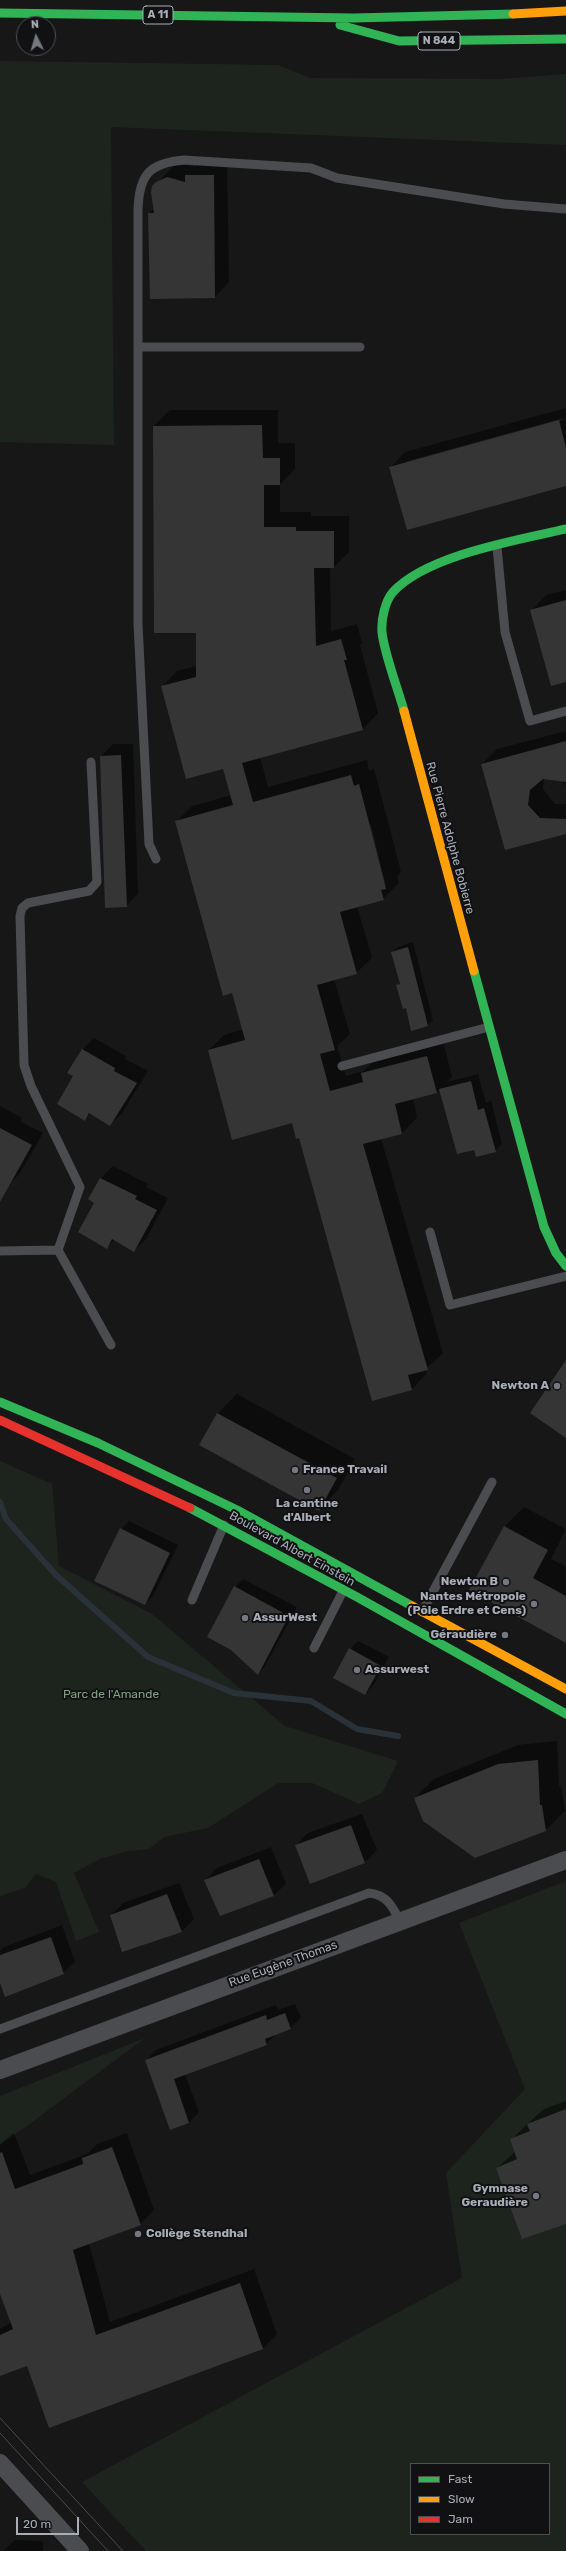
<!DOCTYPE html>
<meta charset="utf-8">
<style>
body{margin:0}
#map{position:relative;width:566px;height:2551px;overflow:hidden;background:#171717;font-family:Rubik,sans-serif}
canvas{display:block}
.legend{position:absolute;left:410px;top:2463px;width:140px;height:72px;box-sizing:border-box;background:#111113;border:1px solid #4d4f55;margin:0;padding:5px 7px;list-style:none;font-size:12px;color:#a8adb8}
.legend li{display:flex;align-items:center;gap:8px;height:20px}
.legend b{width:20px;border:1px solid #4d4f55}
.north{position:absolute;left:16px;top:16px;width:40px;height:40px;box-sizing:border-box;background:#111113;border:1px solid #4d4f55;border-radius:50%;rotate:355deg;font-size:11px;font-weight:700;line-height:16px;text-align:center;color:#a8adb8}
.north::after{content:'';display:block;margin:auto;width:14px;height:18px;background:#757880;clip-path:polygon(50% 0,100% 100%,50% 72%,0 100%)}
.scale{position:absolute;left:16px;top:2517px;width:63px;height:18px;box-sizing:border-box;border:2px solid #a8adb8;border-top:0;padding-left:5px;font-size:12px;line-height:14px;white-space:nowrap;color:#a8adb8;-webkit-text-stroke:3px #111113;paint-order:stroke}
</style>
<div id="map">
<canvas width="566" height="2551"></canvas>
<ul class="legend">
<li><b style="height:5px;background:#30b455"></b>Fast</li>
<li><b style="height:5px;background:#ff9f0a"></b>Slow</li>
<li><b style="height:5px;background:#e5322d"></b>Jam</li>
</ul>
<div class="north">N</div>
<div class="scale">20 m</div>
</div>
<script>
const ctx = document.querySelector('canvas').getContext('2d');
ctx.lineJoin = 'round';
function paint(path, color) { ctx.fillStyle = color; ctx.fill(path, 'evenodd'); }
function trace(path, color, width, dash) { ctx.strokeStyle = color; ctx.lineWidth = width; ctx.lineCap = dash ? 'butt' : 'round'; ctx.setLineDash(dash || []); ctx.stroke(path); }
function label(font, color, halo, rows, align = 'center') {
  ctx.font = font + ' Rubik,sans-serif'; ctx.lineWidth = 4; ctx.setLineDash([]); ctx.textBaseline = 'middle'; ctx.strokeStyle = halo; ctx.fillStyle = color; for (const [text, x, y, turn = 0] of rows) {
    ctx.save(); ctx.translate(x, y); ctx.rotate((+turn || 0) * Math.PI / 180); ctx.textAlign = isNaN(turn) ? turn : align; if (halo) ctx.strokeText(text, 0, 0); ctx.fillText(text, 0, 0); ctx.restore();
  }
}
paint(new Path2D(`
 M 0,61 L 278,65 L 310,78 L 502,79 L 566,74 L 566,145 L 111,127 L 114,445 L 0,442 Z
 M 0,1461 L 52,1484 L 59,1566 L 152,1614 L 285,1726 L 398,1761 L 382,1793 L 359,1804 L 312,1783 L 278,1783 L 208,1828 L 164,1837 L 149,1849 L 128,1851 L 100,1859 L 74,1873 L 99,1932 L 76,1941 L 56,1882 L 36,1874 L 25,1888 L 0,1896 Z
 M 566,1881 L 566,2551 L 146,2551 L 82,2482 L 462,2278 L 446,2173 L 525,2089 L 459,1923 ZM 411,2464 L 549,2464 L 549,2534 L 411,2534 Z
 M 145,2038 L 0,2146 L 0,2096 Z`), '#1d241e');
paint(new Path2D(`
 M 201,161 L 227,161 L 229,282 L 215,297 L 149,213 L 154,208 L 153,187 L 176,164 L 182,163 L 195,167 Z
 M 566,408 L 566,485 L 391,467 L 405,452 ZM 563,418 L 564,420 L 407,463 L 407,461 Z
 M 170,410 L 278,410 L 278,443 L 295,443 L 295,469 L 280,484 L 280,512 L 311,512 L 311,516 L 349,516 L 349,552 L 334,567 L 330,567 L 331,631 L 357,624 L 362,643 L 360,645 L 378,713 L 363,729 L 260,757 L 268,787 L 367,760 L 369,771 L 374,769 L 386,814 L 401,872 L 397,876 L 399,883 L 383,899 L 357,906 L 372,958 L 356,973 L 334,979 L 350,1034 L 337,1046 L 346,1076 L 364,1071 L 377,1058 L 443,1041 L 452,1077 L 447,1082 L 478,1074 L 486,1103 L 491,1101 L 502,1144 L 495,1151 L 475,1148 L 457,1153 L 440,1089 L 437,1092 L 413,1099 L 417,1118 L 402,1133 L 381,1138 L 443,1353 L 426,1369 L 427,1373 L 412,1389 L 373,1400 L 300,1137 L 293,1122 L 209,1050 L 224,1035 L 244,1029 L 176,822 L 192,806 L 232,795 L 224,768 L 162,687 L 177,671 L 197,666 L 197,632 L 155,632 L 154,426 ZM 371,825 L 386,886 L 385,888 L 369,826 Z
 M 566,590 L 566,681 L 532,610 L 546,595 Z
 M 566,731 L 566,786 L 561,780 L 544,778 L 543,789 L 555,804 L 566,804 L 566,833 L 506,849 L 482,764 L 497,749 Z
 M 113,744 L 133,744 L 138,894 L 126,906 L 101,756 Z
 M 413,942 L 433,1020 L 428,1025 L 407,1007 L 398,985 L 401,982 L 392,952 L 398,947 Z
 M 94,1038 L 126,1056 L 125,1059 L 148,1071 L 122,1113 L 110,1125 L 91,1113 L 85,1120 L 74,1076 L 69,1073 L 83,1049 Z
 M 0,1106 L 22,1118 L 20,1121 L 43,1133 L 20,1173 L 9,1185 L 0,1180 Z
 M 113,1166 L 148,1184 L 146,1187 L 168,1198 L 146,1239 L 134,1251 L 115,1240 L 107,1247 L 96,1203 L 90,1199 L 101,1178 Z
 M 237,1394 L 355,1459 L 338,1490 L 319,1509 L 218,1413 Z
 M 524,1507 L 566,1529 L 551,1559 L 566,1567 L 566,1641 L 470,1590 L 505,1526 Z
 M 129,1521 L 178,1545 L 153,1596 L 145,1604 L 121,1529 Z
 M 243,1579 L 297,1607 L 265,1666 L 258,1674 L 235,1587 Z
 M 358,1641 L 389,1657 L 373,1686 L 365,1694 L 350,1649 Z
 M 557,1741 L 559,1786 L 561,1786 L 565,1811 L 546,1830 L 415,1798 L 434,1779 L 518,1745 Z
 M 362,1814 L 377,1850 L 365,1862 L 311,1882 L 296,1845 L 308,1833 Z
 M 271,1847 L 286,1884 L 274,1895 L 205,1880 L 217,1868 Z
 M 179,1883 L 194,1919 L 182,1931 L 123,1951 L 111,1915 L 123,1903 Z
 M 62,1925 L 75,1962 L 63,1973 L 0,1980 L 0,1951 L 4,1947 Z
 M 295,2004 L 301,2018 L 290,2028 L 276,2034 L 266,2044 L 185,2074 L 199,2112 L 189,2123 L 171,2129 L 146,2060 L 156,2050 L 276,2005 L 278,2010 Z
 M 566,2101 L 566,2223 L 497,2168 L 515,2152 L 511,2140 L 526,2125 L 544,2109 Z
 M 14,2133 L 30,2175 L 87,2154 L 97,2144 L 127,2133 L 154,2210 L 140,2224 L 89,2243 L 110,2322 L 254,2269 L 277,2334 L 263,2348 L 50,2427 L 27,2365 L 0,2368 L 0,2329 L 12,2322 L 0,2290 L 0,2144 Z
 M 15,2540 L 43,2541 L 43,2551 L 3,2551 Z`), '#0007');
trace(new Path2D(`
 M 0,1502 L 6,1519 L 56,1575 L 148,1657 L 234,1693 L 311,1701 L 357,1729 L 398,1736`), '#2a3239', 6);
paint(new Path2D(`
 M 185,175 L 214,175 L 215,298 L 150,299 L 148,213 L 154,213 L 151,192 L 152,186 L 156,182 L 167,177 L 185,182 Z
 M 559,420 L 566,448 L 566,486 L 407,530 L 389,467 Z
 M 262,425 L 263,458 L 280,458 L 280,485 L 264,485 L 264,527 L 296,527 L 296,531 L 334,531 L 334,568 L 314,568 L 316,646 L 341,639 L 347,660 L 344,660 L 363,730 L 242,763 L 253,802 L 351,775 L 354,786 L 359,784 L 371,830 L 386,889 L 381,890 L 384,900 L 340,912 L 357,974 L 317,985 L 335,1050 L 320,1054 L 330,1091 L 363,1082 L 361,1073 L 427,1056 L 437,1093 L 395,1104 L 402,1134 L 363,1144 L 428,1370 L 408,1375 L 412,1390 L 372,1401 L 299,1138 L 296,1139 L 292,1123 L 232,1140 L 208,1050 L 245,1040 L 232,993 L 223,996 L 175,821 L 233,805 L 223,769 L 186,779 L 161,686 L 196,677 L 196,633 L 154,633 L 153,426 Z
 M 566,600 L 566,682 L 551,686 L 530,610 Z
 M 566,741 L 566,782 L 543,779 L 530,790 L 528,805 L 540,818 L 566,819 L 566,834 L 505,850 L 481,764 Z
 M 121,755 L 127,907 L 105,908 L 100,756 Z
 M 408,947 L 428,1026 L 411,1031 L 406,1008 L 403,1009 L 396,985 L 400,984 L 391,952 Z
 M 82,1049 L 115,1068 L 114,1071 L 137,1083 L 110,1126 L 89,1113 L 85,1121 L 57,1104 L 73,1076 L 67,1073 Z
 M 471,1081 L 478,1110 L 484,1108 L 496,1152 L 476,1157 L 474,1150 L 457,1154 L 439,1089 Z
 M 0,1128 L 32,1145 L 0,1202 Z
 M 100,1178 L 137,1196 L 135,1199 L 157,1210 L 134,1252 L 112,1239 L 107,1249 L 78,1232 L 94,1203 L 88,1199 Z
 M 566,1360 L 566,1438 L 530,1413 Z
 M 217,1413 L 337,1478 L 319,1511 L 199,1445 Z
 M 504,1526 L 548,1550 L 533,1578 L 566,1596 L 566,1643 L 469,1590 Z
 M 120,1528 L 170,1553 L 145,1605 L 94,1581 Z
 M 234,1586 L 289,1616 L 258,1675 L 231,1650 L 207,1637 Z
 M 349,1648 L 381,1666 L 365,1695 L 333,1678 Z
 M 538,1760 L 540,1805 L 542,1805 L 546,1831 L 475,1858 L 423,1821 L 414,1798 L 498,1764 Z
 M 351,1825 L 365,1863 L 310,1884 L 295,1845 Z
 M 259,1859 L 274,1896 L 220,1916 L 204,1880 Z
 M 167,1894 L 182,1932 L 122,1952 L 110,1915 Z
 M 51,1937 L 64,1974 L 5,1997 L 0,1983 L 0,1955 Z
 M 285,2013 L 291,2029 L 265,2039 L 267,2045 L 174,2079 L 189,2123 L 170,2130 L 145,2060 L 266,2015 L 267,2020 Z
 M 566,2109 L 566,2224 L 522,2239 L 496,2168 L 517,2159 L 510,2139 L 530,2131 L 527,2124 Z
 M 112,2147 L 141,2225 L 73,2250 L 96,2335 L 240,2283 L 263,2349 L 49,2428 L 27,2366 L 0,2376 L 0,2335 L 13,2329 L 0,2294 L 0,2153 L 2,2152 L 15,2189 L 83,2164 L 82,2158 Z`), '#353536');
trace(new Path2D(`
 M 138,347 L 360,347
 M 497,547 L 505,632 L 530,721 L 566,711
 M 156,859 L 149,844 L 138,624 L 138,210 C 139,175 149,163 184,160 L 311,168 L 337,178 L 504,204 L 566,209
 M 342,1066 L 489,1027
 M 430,1232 L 450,1305 L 566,1276
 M 58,1250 L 80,1187 L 31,1086 L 24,1065 L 20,916 L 22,908 L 28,903 L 89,891 L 97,882 L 91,762
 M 0,1251 L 58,1250 L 111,1345
 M 192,1600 L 224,1525
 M 422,1612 L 492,1482
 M 314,1648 L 343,1591
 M 0,2029 L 369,1893 C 387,1895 392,1906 400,1921`), '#4b4c50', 9);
trace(new Path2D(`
 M 0,2070 L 566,1860
 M 0,2463 L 80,2551`), '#4b4c50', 18);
trace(new Path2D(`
 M 0,13 L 354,18 L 513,14
 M 340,25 L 399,41 L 566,39
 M 404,711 C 398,689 384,653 382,632 C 381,620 385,601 393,592 C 427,555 518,540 566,529
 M 474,971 L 544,1227 L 556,1253 L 566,1266
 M 0,1402 L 98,1443 L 237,1510 L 412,1606
 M 190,1508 L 357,1597 L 566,1714`), '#30b455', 9);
trace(new Path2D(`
 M 513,14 L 566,11
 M 404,711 L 474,971
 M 412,1606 L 566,1689`), '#ff9f0a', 9);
trace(new Path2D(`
 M 0,1420 L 190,1508`), '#e5322d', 9);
trace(new Path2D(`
 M 0,2418 L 123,2551
 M 0,2433 L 108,2551`), '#4b4c4f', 1);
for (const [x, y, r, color] of [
 [557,1386,4,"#757880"],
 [295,1470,4,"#757880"],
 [307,1490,4,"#757880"],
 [506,1582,4,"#757880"],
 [534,1604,4,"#757880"],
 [245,1618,4,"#757880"],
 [505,1635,4,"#757880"],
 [357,1670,4,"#757880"],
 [536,2196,4,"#757880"],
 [138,2234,4,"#757880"]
]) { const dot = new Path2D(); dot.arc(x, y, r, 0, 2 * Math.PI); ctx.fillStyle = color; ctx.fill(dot); trace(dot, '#111113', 1.5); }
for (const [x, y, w] of [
 [158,15,30],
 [439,41,42]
]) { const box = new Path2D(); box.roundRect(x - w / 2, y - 9, w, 18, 3); ctx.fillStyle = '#111113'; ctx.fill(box); trace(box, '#a8adb8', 1); }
label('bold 11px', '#a8adb8', null, [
 ["A 11",158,15],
 ["N 844",439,41]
]);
label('12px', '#a8adb8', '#111113', [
 ["Rue Pierre Adolphe Bobierre",450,838,75],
 ["Boulevard Albert Einstein",292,1549,29],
 ["Rue Eugène Thomas",283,1964,-20]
]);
label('bold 12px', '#a8adb8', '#111113', [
 ["Newton A",549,1386],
 ["France Travail",303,1470,"left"],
 ["La cantine",307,1504,"center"],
 ["d'Albert",307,1518,"center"],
 ["Newton B",498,1582],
 ["Nantes Métropole",526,1597],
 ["(Pôle Erdre et Cens)",526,1611],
 ["AssurWest",253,1618,"left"],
 ["Géraudière",497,1635],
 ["Assurwest",365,1670,"left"],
 ["Gymnase",528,2189],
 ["Geraudière",528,2203],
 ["Collège Stendhal",146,2234,"left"]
], 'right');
label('12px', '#7fa381', '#111113', [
 ["Parc de l'Amande",111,1695]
]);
</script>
